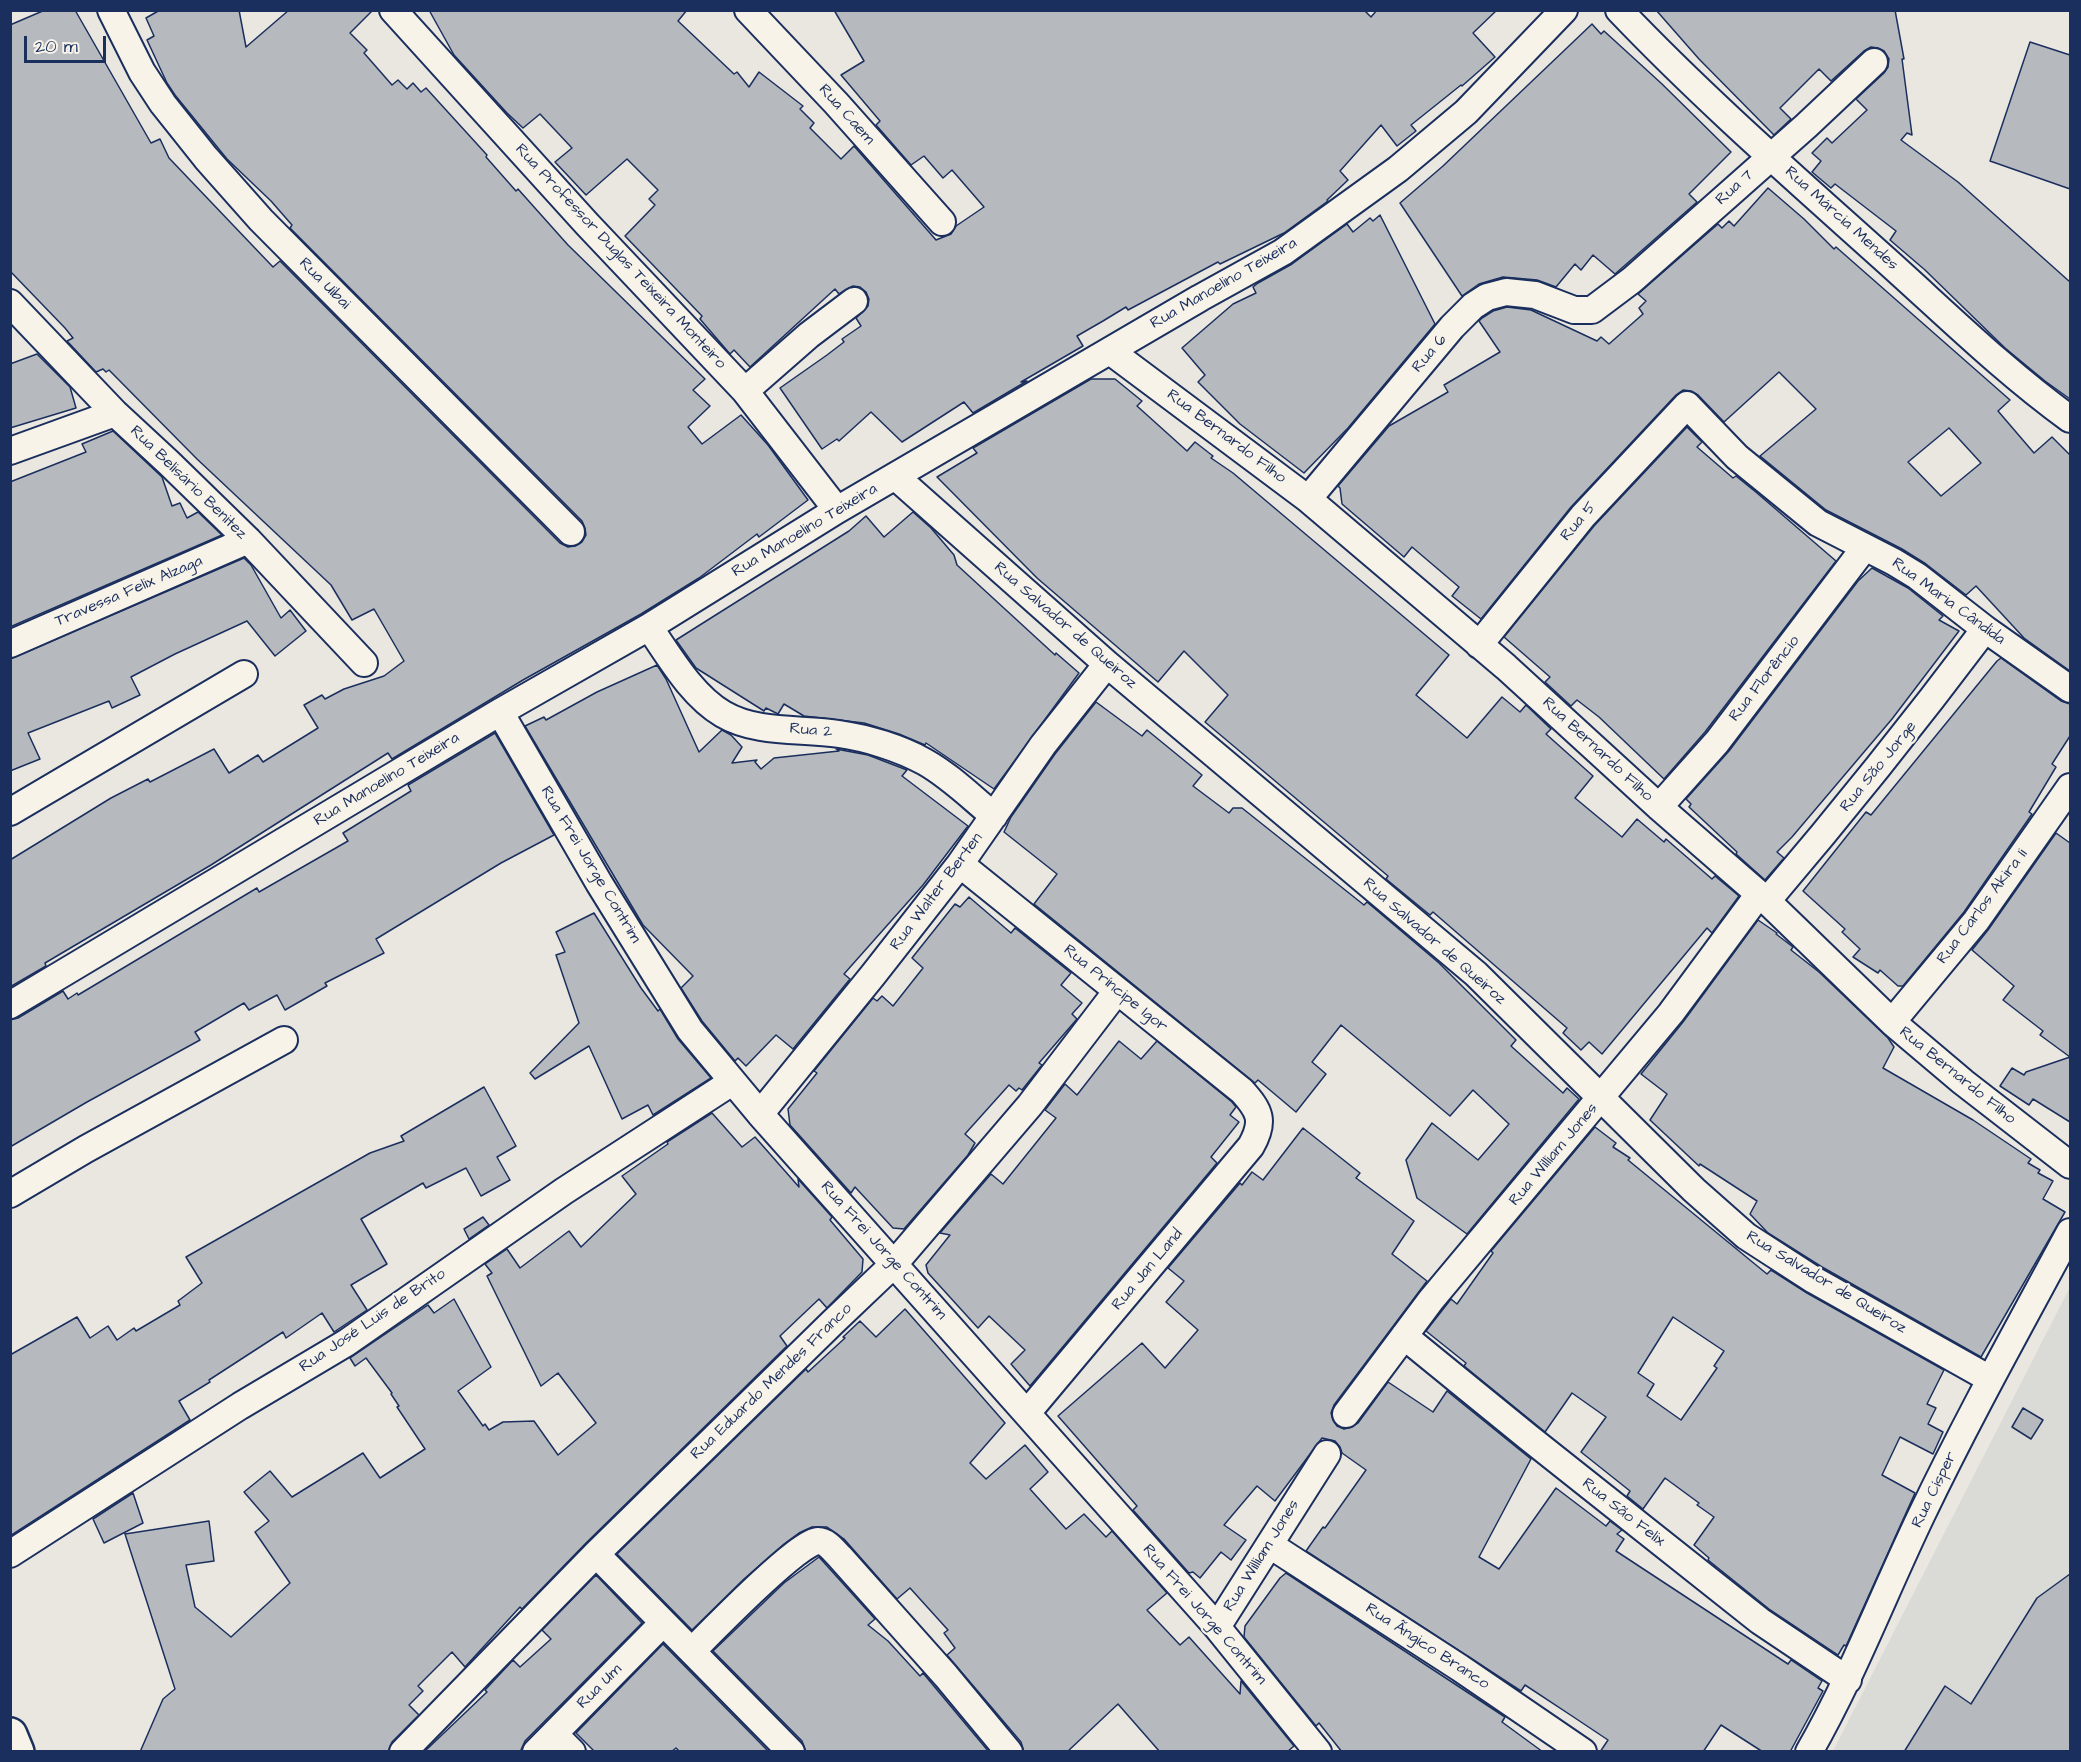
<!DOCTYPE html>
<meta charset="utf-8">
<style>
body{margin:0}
#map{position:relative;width:2081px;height:1762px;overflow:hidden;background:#eae7e0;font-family:"Architects Daughter",sans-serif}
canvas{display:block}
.frame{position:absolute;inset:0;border:12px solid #1b2f5e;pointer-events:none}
.scale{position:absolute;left:24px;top:36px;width:82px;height:27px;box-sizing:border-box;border:3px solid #1b2f5e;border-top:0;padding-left:8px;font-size:18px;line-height:21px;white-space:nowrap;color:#1b2f5e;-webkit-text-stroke:4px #f7f3e8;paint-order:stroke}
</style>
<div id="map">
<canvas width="2081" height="1762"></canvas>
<div class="frame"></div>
<div class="scale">20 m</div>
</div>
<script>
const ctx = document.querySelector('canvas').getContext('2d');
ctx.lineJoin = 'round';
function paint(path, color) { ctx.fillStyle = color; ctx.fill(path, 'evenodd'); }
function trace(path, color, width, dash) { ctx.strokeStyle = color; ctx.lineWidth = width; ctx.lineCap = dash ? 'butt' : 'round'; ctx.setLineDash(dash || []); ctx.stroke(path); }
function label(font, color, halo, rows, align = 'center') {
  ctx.font = font + ' "Architects Daughter",sans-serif'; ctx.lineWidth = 4.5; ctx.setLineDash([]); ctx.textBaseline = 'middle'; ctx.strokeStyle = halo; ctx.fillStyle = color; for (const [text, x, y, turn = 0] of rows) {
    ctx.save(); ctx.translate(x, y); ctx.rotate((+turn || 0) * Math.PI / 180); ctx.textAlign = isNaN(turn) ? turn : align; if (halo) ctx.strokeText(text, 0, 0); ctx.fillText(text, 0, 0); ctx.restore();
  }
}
paint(new Path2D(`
 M 2070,1287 L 2070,1751 L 1833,1751 Z`), '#dadad6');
const building = new Path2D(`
 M 45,10 L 75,10 L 151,143 L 160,139 L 169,158 L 273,267 L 280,261 L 560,543 L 568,547 L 575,546 L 582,542 L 586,535 L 585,528 L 582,521 L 290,228 L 292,225 L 271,201 L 227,159 L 175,95 L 167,83 L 147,40 L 154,36 L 146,18 L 160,10 L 239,10 L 246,47 L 289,10 L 373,10 L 350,33 L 367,50 L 364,53 L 392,85 L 398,80 L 407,89 L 413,83 L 421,92 L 426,88 L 487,155 L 486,157 L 516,191 L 518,189 L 568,245 L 705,379 L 693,390 L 710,406 L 688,427 L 702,444 L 741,415 L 768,445 L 808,500 L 759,537 L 757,534 L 699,578 L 641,614 L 523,680 L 392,759 L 388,753 L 211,865 L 45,963 L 46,966 L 10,987 L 10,860 L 111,798 L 148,779 L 150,782 L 214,749 L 229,773 L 258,755 L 263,762 L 318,728 L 304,705 L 322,695 L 325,699 L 344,689 L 384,676 L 404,661 L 374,609 L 352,620 L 331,585 L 197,459 L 109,370 L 106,372 L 103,369 L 96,372 L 67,341 L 73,338 L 65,328 L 10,271 L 10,25 Z
 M 429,10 L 687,10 L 678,21 L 734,74 L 737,72 L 749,87 L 759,72 L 803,106 L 800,109 L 814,123 L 810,128 L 841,159 L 854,146 L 936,240 L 951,234 L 956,226 L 984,207 L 952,170 L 943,178 L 924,156 L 911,165 L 876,125 L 880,121 L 841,75 L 864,61 L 834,10 L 1364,10 L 1371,17 L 1377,10 L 1497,10 L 1473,33 L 1495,57 L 1462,86 L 1461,85 L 1411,125 L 1416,131 L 1397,146 L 1381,125 L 1340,171 L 1348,180 L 1327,200 L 1328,201 L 1284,233 L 1220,264 L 1218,262 L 1128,310 L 1126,307 L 1103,321 L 1077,336 L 1083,346 L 1021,382 L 1027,381 L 973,413 L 964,402 L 902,442 L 871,412 L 839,441 L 837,439 L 822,449 L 780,388 L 827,355 L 844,342 L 842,339 L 861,326 L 856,318 L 868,306 L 869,299 L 866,292 L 860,287 L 853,286 L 839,294 L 835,289 L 750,367 L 734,350 L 730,354 L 700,319 L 702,316 L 625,236 L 655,205 L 649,199 L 658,190 L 627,159 L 586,195 L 555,162 L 572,148 L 540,114 L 523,128 L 507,113 L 454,55 Z
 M 1656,10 L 1895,10 L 1904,59 L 1902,59 L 1912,135 L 1907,133 L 1901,140 L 1958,182 L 2070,282 L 2070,399 L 2045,381 L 2005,348 L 1925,270 L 1890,240 L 1896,231 L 1835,184 L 1831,188 L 1812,172 L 1821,161 L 1812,153 L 1827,138 L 1832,143 L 1867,110 L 1856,99 L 1884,73 L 1888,67 L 1889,59 L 1884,51 L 1878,48 L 1871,47 L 1864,51 L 1831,81 L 1819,69 L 1780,108 L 1791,119 L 1774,135 L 1699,59 Z
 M 1592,24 L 1601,34 L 1604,31 L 1662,84 L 1731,152 L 1689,194 L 1697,202 L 1615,274 L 1593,255 L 1581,270 L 1575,264 L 1556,287 L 1537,280 L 1503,277 L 1479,284 L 1462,296 L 1400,203 L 1443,166 Z
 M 2030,42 L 2070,55 L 2070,189 L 1990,161 Z
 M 1768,188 L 1804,219 L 1834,249 L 1836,247 L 2010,400 L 1998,411 L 2034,453 L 2052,437 L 2070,455 L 2070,671 L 2024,638 L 1976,586 L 1966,595 L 1926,564 L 1902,549 L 1826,510 L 1760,456 L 1816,409 L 1779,372 L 1724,422 L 1698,395 L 1691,391 L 1683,390 L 1676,395 L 1571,507 L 1481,619 L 1452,596 L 1459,587 L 1412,547 L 1404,557 L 1342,504 L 1340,488 L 1338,486 L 1389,426 L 1448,392 L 1444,385 L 1500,352 L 1479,321 L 1482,318 L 1493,311 L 1507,307 L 1531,310 L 1597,341 L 1601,337 L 1609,344 L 1643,314 L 1639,308 L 1646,301 L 1638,294 L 1718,224 L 1722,228 L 1729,221 L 1734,226 ZM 1949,428 L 1981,463 L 1941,496 L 1908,462 Z
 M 1380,215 L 1435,324 L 1348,428 L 1304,473 L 1240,424 L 1198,382 L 1205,375 L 1182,348 L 1233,304 L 1256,293 L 1253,287 L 1258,283 L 1292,264 L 1347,224 L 1353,232 L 1370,218 L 1373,221 Z
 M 37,354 L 70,387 L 76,408 L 10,428 L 10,364 Z
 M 1091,379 L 1115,379 L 1142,401 L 1137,406 L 1187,451 L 1195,442 L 1213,456 L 1211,458 L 1233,473 L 1449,655 L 1416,695 L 1467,738 L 1502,697 L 1520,712 L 1526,705 L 1551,729 L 1546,734 L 1593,776 L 1575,798 L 1622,837 L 1637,819 L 1664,842 L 1666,839 L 1712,879 L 1715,876 L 1739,896 L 1712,933 L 1707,928 L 1602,1054 L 1589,1042 L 1581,1050 L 1563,1033 L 1567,1028 L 1433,912 L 1430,915 L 1386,879 L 1388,876 L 1205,722 L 1228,695 L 1184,651 L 1158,682 L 1037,578 L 937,477 L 977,453 L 973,448 Z
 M 1687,427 L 1702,442 L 1697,447 L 1733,478 L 1736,476 L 1757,493 L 1836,561 L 1705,732 L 1664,779 L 1599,717 L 1577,700 L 1571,706 L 1545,682 L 1550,677 L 1504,637 L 1594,526 Z
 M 113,431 L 162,477 L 172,506 L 180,503 L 187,518 L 198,512 L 222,535 L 10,627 L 10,482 L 86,452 L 82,444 Z
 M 913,512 L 931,528 L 954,555 L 957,565 L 1055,655 L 1056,653 L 1079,673 L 994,789 L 926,743 L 925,745 L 899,734 L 864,723 L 804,716 L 784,704 L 778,714 L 766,708 L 764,711 L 696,668 L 676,640 L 849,531 L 866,516 L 884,537 Z
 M 244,558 L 251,565 L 281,618 L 290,610 L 306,631 L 275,656 L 247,621 L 175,654 L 131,677 L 140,695 L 112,708 L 109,701 L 28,733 L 40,759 L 10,771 L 10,659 Z
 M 1872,568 L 1908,588 L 1943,616 L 1939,620 L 1959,631 L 1892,719 L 1792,837 L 1777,852 L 1784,858 L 1765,880 L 1736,854 L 1737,852 L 1689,807 L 1691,804 L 1686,799 L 1729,751 L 1858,581 Z
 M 2001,658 L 2061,701 L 2070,704 L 2070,736 L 2052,764 L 2056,767 L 2029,812 L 2032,814 L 1964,912 L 1903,986 L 1898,986 L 1880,970 L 1878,973 L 1853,957 L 1860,949 L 1842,932 L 1845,929 L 1803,891 L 1866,812 L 1871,815 L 1997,661 Z
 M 657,665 L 666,679 L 699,752 L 722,730 L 731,735 L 742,747 L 732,763 L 757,760 L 755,762 L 761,769 L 774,758 L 839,751 L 836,749 L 868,755 L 907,770 L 902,776 L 968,826 L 923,885 L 844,974 L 850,979 L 793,1049 L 776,1035 L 746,1066 L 738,1058 L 735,1061 L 702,1021 L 681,988 L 693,976 L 643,925 L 525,726 L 544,717 L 546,720 L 597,692 Z
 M 1096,702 L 1142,736 L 1147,730 L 1202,775 L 1193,786 L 1229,813 L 1233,808 L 1242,808 L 1364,905 L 1367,902 L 1439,963 L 1516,1040 L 1511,1046 L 1563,1093 L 1567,1088 L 1579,1099 L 1467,1234 L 1417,1198 L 1406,1160 L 1432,1123 L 1478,1160 L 1509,1124 L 1473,1090 L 1450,1116 L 1341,1025 L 1312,1062 L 1326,1074 L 1296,1112 L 1258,1080 L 1255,1083 L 1034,904 L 1057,874 L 1004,832 L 1011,817 L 1055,754 Z
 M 495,733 L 554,835 L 501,863 L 376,939 L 384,953 L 325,983 L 327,986 L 285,1010 L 277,995 L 249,1010 L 244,1003 L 195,1032 L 200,1040 L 87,1102 L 10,1147 L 10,1020 L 18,1018 L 63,991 L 68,999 L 77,993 L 78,995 L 257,888 L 259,892 L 348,841 L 343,833 L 411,791 L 408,785 Z
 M 2056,833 L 2070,843 L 2070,1122 L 2033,1099 L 2029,1105 L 2000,1086 L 2012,1068 L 2024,1075 L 2026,1072 L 2070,1057 L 2040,1035 L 2043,1031 L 2003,1000 L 2014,986 L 1972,950 L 1988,930 Z
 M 969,897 L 1011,933 L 1015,928 L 1071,973 L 1061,985 L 1082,1003 L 1072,1014 L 1077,1019 L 1039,1063 L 1042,1065 L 1022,1090 L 1019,1088 L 1016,1091 L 1009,1085 L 965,1134 L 975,1143 L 968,1155 L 904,1229 L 893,1228 L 855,1187 L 851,1193 L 790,1125 L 788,1109 L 817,1073 L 814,1071 L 873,998 L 877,1001 L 882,996 L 893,1006 L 923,968 L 912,958 L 955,904 L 960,907 Z
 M 594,913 L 641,988 L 658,1011 L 660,1009 L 678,1039 L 711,1078 L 653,1115 L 648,1105 L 622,1119 L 589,1046 L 535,1079 L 530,1073 L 579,1023 L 556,955 L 565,952 L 556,932 Z
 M 1758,920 L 1777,933 L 1776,934 L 1793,947 L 1791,950 L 1819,972 L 1888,1038 L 1894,1047 L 1883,1068 L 1973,1120 L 2031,1159 L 2028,1163 L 2040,1170 L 2038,1173 L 2053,1181 L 2043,1199 L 2065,1212 L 1981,1357 L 1822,1267 L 1768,1233 L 1750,1214 L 1757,1201 L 1700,1164 L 1699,1166 L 1650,1120 L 1667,1094 L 1641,1074 L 1683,1022 Z
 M 1119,1041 L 1141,1059 L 1157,1041 L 1232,1102 L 1236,1107 L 1230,1115 L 1239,1122 L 1211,1157 L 1217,1163 L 1030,1386 L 1011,1364 L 1025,1350 L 989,1316 L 978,1328 L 928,1273 L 926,1265 L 950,1235 L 940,1233 L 991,1174 L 1003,1184 L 1056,1118 L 1045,1110 L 1065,1084 L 1077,1095 Z
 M 484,1087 L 516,1146 L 497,1157 L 510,1180 L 481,1196 L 466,1168 L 426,1188 L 423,1183 L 361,1219 L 387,1264 L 351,1285 L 367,1310 L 334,1332 L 322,1313 L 286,1338 L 283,1332 L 209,1380 L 210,1382 L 179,1401 L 190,1420 L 10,1536 L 10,1355 L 77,1317 L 90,1338 L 108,1326 L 117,1340 L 134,1328 L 136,1331 L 180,1305 L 178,1301 L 202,1283 L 186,1257 L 370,1153 L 404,1141 L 401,1136 Z
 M 712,1113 L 742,1147 L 755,1137 L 799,1187 L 798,1179 L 832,1217 L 830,1220 L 863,1259 L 862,1272 L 827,1308 L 819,1299 L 780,1336 L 787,1346 L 586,1543 L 522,1609 L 520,1607 L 465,1667 L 452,1652 L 418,1686 L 423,1691 L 409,1705 L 419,1715 L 392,1742 L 388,1752 L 140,1752 L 163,1699 L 175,1689 L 125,1534 L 209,1521 L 214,1561 L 186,1565 L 195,1607 L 231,1637 L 290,1583 L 255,1532 L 269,1521 L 244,1492 L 270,1471 L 292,1497 L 363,1453 L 380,1478 L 425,1449 L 397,1407 L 399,1406 L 391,1394 L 392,1393 L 366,1358 L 355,1366 L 350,1358 L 428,1305 L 434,1313 L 454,1299 L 491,1367 L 458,1391 L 483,1426 L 485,1424 L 489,1430 L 503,1422 L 534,1421 L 558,1455 L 596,1423 L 558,1373 L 541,1386 L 487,1276 L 492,1273 L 485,1264 L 507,1249 L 520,1268 L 569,1231 L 581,1247 L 636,1194 L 622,1176 L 668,1144 L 667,1142 Z
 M 1595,1127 L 1616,1143 L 1613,1147 L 1630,1158 L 1628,1160 L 1767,1274 L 1771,1270 L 1807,1293 L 1944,1370 L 1927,1404 L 1936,1408 L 1928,1424 L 1943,1432 L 1933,1454 L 1900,1437 L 1882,1475 L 1915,1493 L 1846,1646 L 1844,1645 L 1838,1655 L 1769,1609 L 1708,1560 L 1709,1558 L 1694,1545 L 1714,1517 L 1697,1505 L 1699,1503 L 1665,1478 L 1643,1509 L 1627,1496 L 1630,1491 L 1581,1452 L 1606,1417 L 1572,1393 L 1545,1432 L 1464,1366 L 1466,1363 L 1426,1331 L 1451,1299 L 1457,1304 L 1493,1253 L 1491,1251 ZM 1673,1317 L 1724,1351 L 1714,1366 L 1717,1368 L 1681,1420 L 1647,1396 L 1654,1384 L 1638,1373 Z
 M 1303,1128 L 1360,1173 L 1356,1178 L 1414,1221 L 1392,1254 L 1427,1281 L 1334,1405 L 1331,1413 L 1333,1420 L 1337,1426 L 1344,1429 L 1352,1427 L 1358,1423 L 1388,1382 L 1433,1412 L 1447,1391 L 1531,1459 L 1479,1557 L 1499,1569 L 1556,1488 L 1606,1526 L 1610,1521 L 1622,1530 L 1617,1534 L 1624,1539 L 1616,1551 L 1788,1664 L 1791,1660 L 1822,1681 L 1818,1688 L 1823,1691 L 1790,1752 L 1763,1752 L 1721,1725 L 1703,1752 L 1600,1752 L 1608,1740 L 1572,1716 L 1525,1685 L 1521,1691 L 1306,1551 L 1323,1527 L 1325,1528 L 1366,1470 L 1342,1453 L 1340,1447 L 1335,1441 L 1322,1438 L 1275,1501 L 1257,1486 L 1224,1525 L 1246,1540 L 1231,1560 L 1221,1552 L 1200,1578 L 1193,1572 L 1189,1573 L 1133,1510 L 1137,1506 L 1058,1416 L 1142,1343 L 1165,1368 L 1198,1330 L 1166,1302 L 1184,1281 L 1168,1268 L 1240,1183 L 1242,1185 L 1252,1172 L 1263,1180 Z
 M 483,1217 L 489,1225 L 469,1239 L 464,1229 Z
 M 905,1309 L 1005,1423 L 970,1463 L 986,1479 L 1025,1445 L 1048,1472 L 1030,1489 L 1066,1529 L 1084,1514 L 1106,1537 L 1112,1531 L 1167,1593 L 1147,1610 L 1180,1645 L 1189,1637 L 1240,1694 L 1241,1681 L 1294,1746 L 1287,1752 L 1160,1752 L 1118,1704 L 1067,1752 L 1024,1752 L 1021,1742 L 947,1655 L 955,1648 L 944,1633 L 948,1630 L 910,1588 L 897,1599 L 844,1539 L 827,1527 L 812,1527 L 799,1533 L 784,1544 L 744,1579 L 692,1630 L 617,1554 L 806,1369 L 808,1372 L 845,1338 L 843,1337 L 860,1321 L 876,1337 Z
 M 2023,1408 L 2043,1420 L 2031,1439 L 2012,1427 Z
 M 133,1493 L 143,1523 L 104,1543 L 93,1519 Z
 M 819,1557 L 875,1619 L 868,1625 L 888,1641 L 920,1676 L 923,1673 L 989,1752 L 806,1752 L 802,1741 L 713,1651 L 784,1583 Z
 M 1286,1573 L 1505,1717 L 1502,1722 L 1543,1752 L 1342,1752 L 1319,1723 L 1316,1726 L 1244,1637 L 1245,1626 L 1280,1578 Z
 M 2070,1574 L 2070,1752 L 1904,1752 L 1945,1686 L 1971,1704 L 2037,1598 Z
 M 596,1575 L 642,1623 L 525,1741 L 521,1750 L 519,1752 L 424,1752 L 487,1692 L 485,1690 L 513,1660 L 520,1667 L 551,1639 L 542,1630 Z
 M 663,1644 L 769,1752 L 680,1752 L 676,1748 L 671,1752 L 595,1752 L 576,1733 Z`);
paint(building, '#b6babf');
trace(building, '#1b2f5e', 1.5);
const minor = new Path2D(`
 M 111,10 L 142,72 L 163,104 L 206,158 L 261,220 L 571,532
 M 393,10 L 587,224 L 745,391 L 837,510
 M 748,10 L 836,103 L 942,222
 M 1619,10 C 1701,96 1790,174 1878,253 C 1941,309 2001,369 2070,419
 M 10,303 L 115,413 L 169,463 L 248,540 L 364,663
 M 1110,351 L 1308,499 L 1506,667 L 1659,807 L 1767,901 L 1892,1022 L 1963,1082 L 2070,1165
 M 745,391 L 809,335 L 854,301
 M 10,451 L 115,413
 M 896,477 L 1107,664 L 1476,974 L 1694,1190 L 1746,1236 L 1814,1280 L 1990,1379
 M 1308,499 L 1452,327 L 1473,306 L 1487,297 L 1506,292 L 1535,295 L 1574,310 L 1592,310 L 1632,280 L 1806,126 L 1874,62
 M 649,627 C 670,657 691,695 723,714 C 757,734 801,728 839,734 C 867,738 900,748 925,762 C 950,776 972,798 994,816
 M 10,644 L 248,540
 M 1479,645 L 1583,516 L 1687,405 L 1737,457 L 1818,523 L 1894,562 L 1917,576 L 1985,629 L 2070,689
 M 500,712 L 599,883 L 690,1030 L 760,1114 L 1217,1627 L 1318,1752
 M 1659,807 L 1717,742 L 1865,547
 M 10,812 L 244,674
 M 960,864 L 1242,1091 C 1260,1111 1265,1121 1251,1146 L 1027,1413
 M 1767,901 C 1843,812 1915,722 1985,629
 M 10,1005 L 500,712 L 649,627 L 837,510 L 1200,298 L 1283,252 L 1398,169 L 1466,112 L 1564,10
 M 1892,1022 L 1976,921 L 2070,787
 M 760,1114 L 873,975 L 960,864 L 1043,745 L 1107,664
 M 10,1194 L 86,1149 L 284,1040
 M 1404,1336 L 1528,1437 L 1760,1621 L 1848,1680
 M 1346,1414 L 1431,1300 L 1671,1013 L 1759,894
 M 1270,1545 L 1460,1668 L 1583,1752
 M 10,1554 L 240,1406 L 346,1343 L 564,1191 L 732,1082
 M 596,1554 L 791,1752
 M 1217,1627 L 1327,1454
 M 692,1651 C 709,1634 799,1541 818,1541 C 827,1541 834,1551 840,1557 L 946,1676 L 1009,1752
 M 554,1734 L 572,1752
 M 403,1752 L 596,1554 L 832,1323 L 894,1264 L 1030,1105 L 1117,991
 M 536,1752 L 663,1623
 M 1809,1752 C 1853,1675 1884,1593 1922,1514 C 1968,1418 2020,1325 2070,1232`);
const primary = new Path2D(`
 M 10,1735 L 17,1752`);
trace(minor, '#1b2f5e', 30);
trace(primary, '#1b2f5e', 38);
trace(minor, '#f7f3e8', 26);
trace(primary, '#f7f3e8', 33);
label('16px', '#1b2f5e', '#f7f3e8', [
 ["Rua Caem",846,115,48],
 ["Rua 7",1735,188,-42],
 ["Rua Márcia Mendes",1841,219,42],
 ["Rua Professor Duglas Teixeira Monteiro",620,257,47],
 ["Rua Uibai",324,284,45],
 ["Rua Manoelino Teixeira",1224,284,-30],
 ["Rua 6",1430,354,-50],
 ["Rua Bernardo Filho",1226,437,37],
 ["Rua Belisário Benitez",188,483,44],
 ["Rua 5",1579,522,-50],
 ["Rua Manoelino Teixeira",805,531,-31],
 ["Travessa Felix Alzaga",129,592,-23],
 ["Rua Maria Cândida",1948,602,36],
 ["Rua Salvador de Queiroz",1065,626,41],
 ["Rua Florêncio",1765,679,-52],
 ["Rua 2",811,731,5],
 ["Rua Bernardo Filho",1597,750,43],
 ["Rua São Jorge",1879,767,-51],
 ["Rua Manoelino Teixeira",387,780,-31],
 ["Rua Frei Jorge Contrim",590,865,59],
 ["Rua Walter Berten",937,892,-53],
 ["Rua Carlos Akira Ii",1983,907,-53],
 ["Rua Salvador de Queiroz",1434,942,41],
 ["Rua Príncipe Igor",1115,989,39],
 ["Rua Bernardo Filho",1957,1076,39],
 ["Rua William Jones",1554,1155,-50],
 ["Rua Frei Jorge Contrim",883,1251,48],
 ["Rua Jan Land",1148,1270,-50],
 ["Rua Salvador de Queiroz",1826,1283,31],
 ["Rua José Luis de Brito",373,1321,-34],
 ["Rua Eduardo Mendes Franco",772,1382,-44],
 ["Rua Císper",1935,1490,-64],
 ["Rua São Felix",1623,1513,38],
 ["Rua William Jones",1262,1556,-58],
 ["Rua Frei Jorge Contrim",1204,1615,49],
 ["Rua Ãngico Branco",1427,1647,33],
 ["Rua Um",600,1687,-45]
]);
</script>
